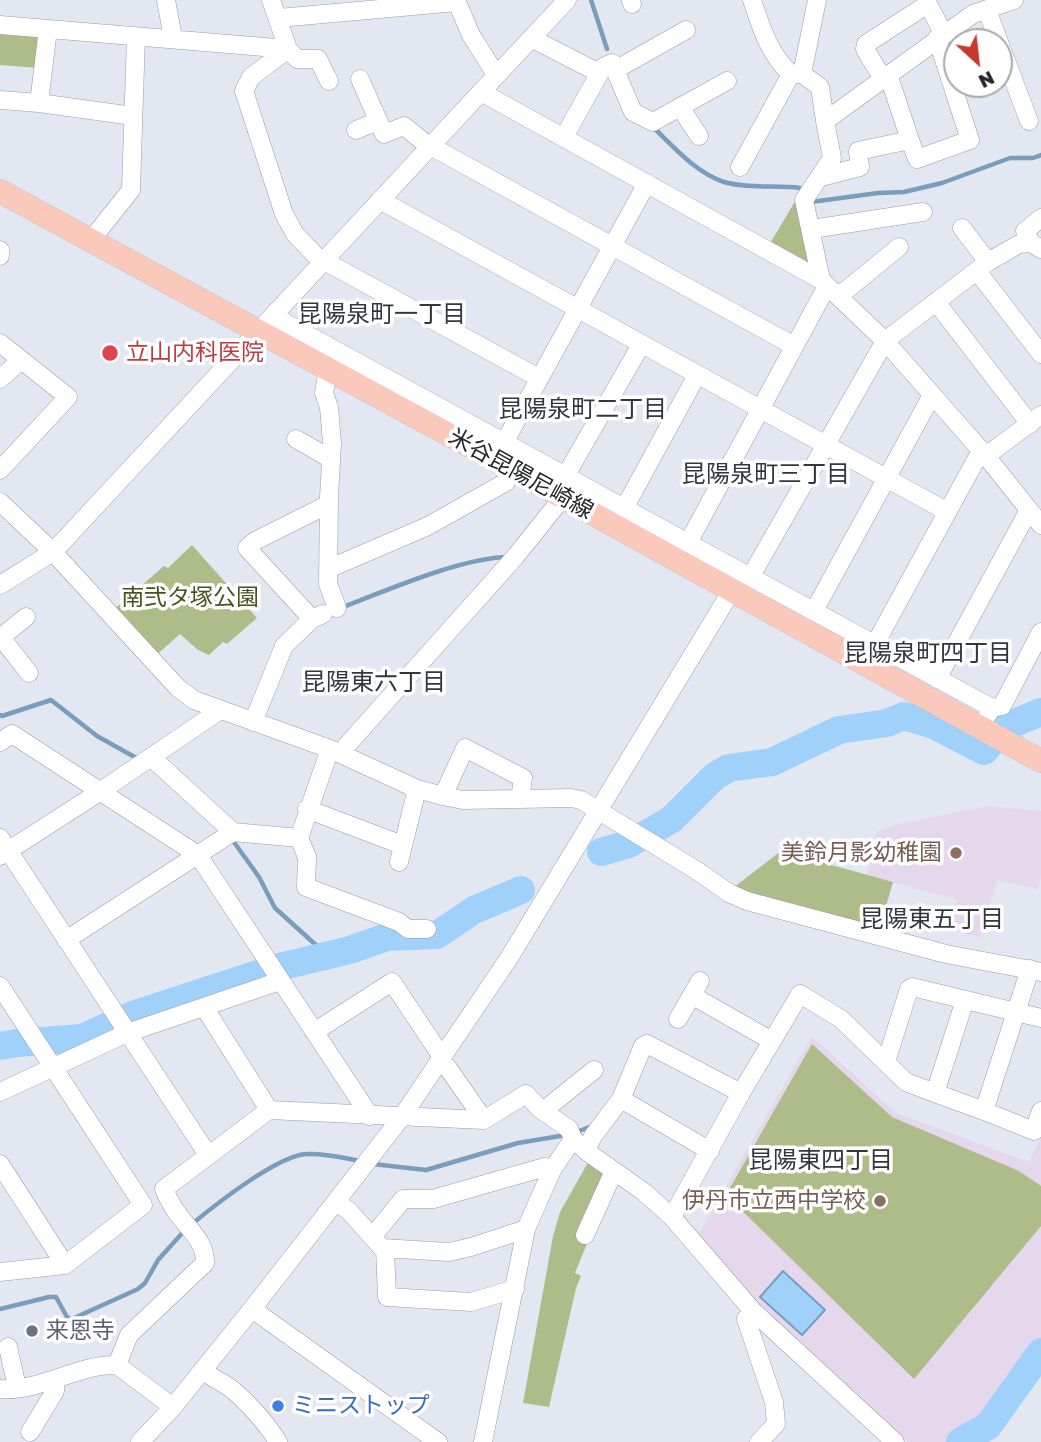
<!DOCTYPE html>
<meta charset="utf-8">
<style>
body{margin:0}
#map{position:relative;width:1041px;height:1442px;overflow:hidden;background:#e3e7f2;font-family:"Golos Text",sans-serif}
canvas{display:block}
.north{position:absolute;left:943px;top:28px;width:70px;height:70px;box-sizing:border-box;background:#fff;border:2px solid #a7a8a9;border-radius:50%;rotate:153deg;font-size:19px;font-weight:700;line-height:28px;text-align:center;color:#242529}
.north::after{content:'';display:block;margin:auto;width:24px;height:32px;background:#c7392f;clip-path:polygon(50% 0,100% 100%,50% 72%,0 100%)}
</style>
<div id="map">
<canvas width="1041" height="1442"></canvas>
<div class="north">N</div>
</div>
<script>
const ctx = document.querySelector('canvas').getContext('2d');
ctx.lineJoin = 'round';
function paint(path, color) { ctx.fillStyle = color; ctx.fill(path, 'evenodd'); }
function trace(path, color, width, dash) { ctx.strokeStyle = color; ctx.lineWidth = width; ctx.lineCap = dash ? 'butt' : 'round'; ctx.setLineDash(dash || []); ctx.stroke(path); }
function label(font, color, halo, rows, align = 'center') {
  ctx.font = font + ' "Golos Text","Noto Sans JP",sans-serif'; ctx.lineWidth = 7; ctx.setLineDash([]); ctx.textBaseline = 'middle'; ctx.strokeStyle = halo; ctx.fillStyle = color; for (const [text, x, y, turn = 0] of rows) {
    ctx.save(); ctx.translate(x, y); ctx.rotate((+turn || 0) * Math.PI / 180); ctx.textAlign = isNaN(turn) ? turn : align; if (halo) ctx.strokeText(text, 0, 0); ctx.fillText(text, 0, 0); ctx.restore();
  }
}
paint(new Path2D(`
 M 987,806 L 1041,811 L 1041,877 L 1038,889 L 997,880 L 980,938 L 951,930 L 957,900 L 867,875 L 877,832 L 898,824 Z
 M 812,1036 L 896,1113 L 1029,1162 L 1041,1137 L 1041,1338 L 1008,1379 L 987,1424 L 958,1442 L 908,1442 L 753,1301 L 696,1239 Z`), '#e5d8ec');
paint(new Path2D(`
 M 0,31 L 40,34 L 40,68 L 0,65 Z
 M 797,198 L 811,264 L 771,242 Z
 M 192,545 L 257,618 L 227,644 L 223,642 L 209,655 L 198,650 L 180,634 L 153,658 L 111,612 L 164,566 L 168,568 Z
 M 781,851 L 893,882 L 880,927 L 755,899 L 733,888 Z
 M 812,1044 L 892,1117 L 1019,1171 L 1041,1186 L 1041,1226 L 914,1379 L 726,1195 Z
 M 590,1159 L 609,1170 L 588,1241 L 575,1273 L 581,1276 L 576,1288 L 549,1407 L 523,1403 L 553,1236 L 560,1212 Z`), '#aebc89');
const water = new Path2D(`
 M 783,1271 L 825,1310 L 802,1335 L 760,1297 Z`);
paint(water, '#9fd1fb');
trace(water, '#7a9dbc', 2);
trace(new Path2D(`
 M 591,0 L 607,49
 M 652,126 C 674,147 695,172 724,182 C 748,189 776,185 800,188 L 803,192
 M 811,202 L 878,193 L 904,192 L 942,183 L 1010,158 L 1033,158 L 1041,155
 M 343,607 C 388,590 463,557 509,557
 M 0,715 L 2,716 L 51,700 L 97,736 L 140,760
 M 231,838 L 259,877 L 275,908 L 327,955
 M 574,1133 L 592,1126
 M 373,1164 L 426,1170 L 518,1143 L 566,1135
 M 192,1224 C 215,1205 278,1155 307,1154 C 324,1153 344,1158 361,1161
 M 0,1309 L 49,1297 L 56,1297 L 67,1317 L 72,1319 L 138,1289 L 145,1283 L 158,1260 L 185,1230`), '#7a9dbc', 4.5);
trace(new Path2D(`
 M 601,852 L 629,844 L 672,819 L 715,776 L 729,768 L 772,762 L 839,730 L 887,723 L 904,716 L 934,725 L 984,751 L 1005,727 L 1041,712
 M 0,1046 L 17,1043 L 82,1038 L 135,1014 L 279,967 L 350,950 L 387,937 L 437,935 L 474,910 L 521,890
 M 960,1442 L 988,1426 L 1041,1352`), '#9fd1fb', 28);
const minor = new Path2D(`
 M 166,0 L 173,38
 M 271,0 L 288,49 L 297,59 L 318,59 L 329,81
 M 456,0 L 471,35 L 496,75
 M 567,0 L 481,92 L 821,280 L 885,341 L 986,456 L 1041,525
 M 631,0 L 632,4
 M 752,0 C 761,27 769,54 791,74 L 802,74 L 820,87 L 825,121
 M 987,10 L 999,42
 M 279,18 L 457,2
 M 0,25 L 288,49 L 251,77 L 244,91 L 284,214 L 295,234 L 317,257 L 539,378
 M 531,38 L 599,73
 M 999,42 L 1029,121
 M 615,70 L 686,30
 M 802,74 L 817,0
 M 360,79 L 384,134 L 404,126 L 425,143 L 794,346
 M 0,100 L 39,103 L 133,116
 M 39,103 L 48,29
 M 680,107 L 699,136
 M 356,130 L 378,121
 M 564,137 L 603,67 L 612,63 L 633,112 L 653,122 L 727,81
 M 910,140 L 891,83 L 880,74 L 865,49 L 866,44 L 928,4 L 943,33
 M 740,167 L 791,74
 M 821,177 L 860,167 L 858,151 L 910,140 L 917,159 L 970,140 L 937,38
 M 380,200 L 946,511
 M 962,228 L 988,262
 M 812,229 L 923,212
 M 91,240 L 131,190 L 136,36
 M 1031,243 L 1025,231 L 1041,218
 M 0,250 L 0,256
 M 977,271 L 1041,354
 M 821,280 L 804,200 L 832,158 L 825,121 L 973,14 L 1014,0
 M 839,296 L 899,247
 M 936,302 L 1030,424
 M 273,316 L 688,543 L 827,286
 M 0,343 L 68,397 L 0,470
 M 328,369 L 324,393 L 329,407 L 332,443 L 329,497 L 328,584 L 337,608
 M 0,379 L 21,360
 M 296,439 L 331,459
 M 496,452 L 504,443 L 647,183
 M 559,487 L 641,345
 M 0,502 L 53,552 L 178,688 L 194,700 L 330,749 L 417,789 L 443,796 L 463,800 L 571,798 L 581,800 L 696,870 L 729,893 L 747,901 L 946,954 L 1041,972
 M 620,516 L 697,375
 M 688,543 L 992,708
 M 328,569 L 428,526 L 506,482 L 511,468
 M 751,576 L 885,341 L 988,262 L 1019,244 L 1031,243 L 1041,249
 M 0,585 L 53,552 L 481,92
 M 814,611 L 932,395
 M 312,619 L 247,548 L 255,541 L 329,504
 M 0,636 L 29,673
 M 0,638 L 26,617
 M 869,655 L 977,458 L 986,456 L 1041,415
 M 937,679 L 1029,510
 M 988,714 L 992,708 L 1002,706 L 1041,632
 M 253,722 L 284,646 L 312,619 L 323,614
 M 0,742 L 12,734 L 198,855 L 370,1116
 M 330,749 L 299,838 L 307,857 L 306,887 L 399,922 L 408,929 L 427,929
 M 340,753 L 515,557 L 563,497
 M 151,757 L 233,832
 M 443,796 L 465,748 L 523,778 L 520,799
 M 307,809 L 402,845
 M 0,838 L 208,1155
 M 0,856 L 101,791 L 219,711
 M 399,862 L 417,789
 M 66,940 L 233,832 L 299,838
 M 1030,969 L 984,1111 L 1034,1131 L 1041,1111
 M 0,986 L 143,1205 L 65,1265 L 0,1272
 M 693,996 L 772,1041
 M 204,1007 L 269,1110 L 484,1120 L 526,1094 L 540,1109 L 569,1129 L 573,1139 L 586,1151 L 644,1192 L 672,1217 L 753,1311 L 895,1442
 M 678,1019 L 700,981
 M 314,1032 L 392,982 L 442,1057
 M 439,1062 L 448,1068 L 484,1120
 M 886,1062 L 909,989 L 912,987 L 1041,1018
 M 0,1092 L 127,1033 L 280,981
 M 935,1093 L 984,1111
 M 621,1099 L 710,1151
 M 543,1111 L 594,1070
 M 586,1151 L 593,1136 L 621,1099 L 643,1046 L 647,1044 L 741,1093
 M 0,1164 L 65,1265
 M 336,1202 L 349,1211 L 382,1248 L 449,1252 L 471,1247 L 526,1229
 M 672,1217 L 741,1093 L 800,994 L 841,1019 L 906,1082 L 935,1093 L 965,1000
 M 585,1235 L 614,1171
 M 373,1236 L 403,1199 L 433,1199 L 545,1167 L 552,1170
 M 385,1248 L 387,1297 L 471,1302 L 515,1289
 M 252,1309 L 438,1442
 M 753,1311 L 746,1319 L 774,1402 L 776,1424 L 759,1442
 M 8,1347 L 17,1387
 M 117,1365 L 173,1407
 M 203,1370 C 211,1378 221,1381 230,1388 C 246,1400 268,1425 278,1442
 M 0,1389 C 41,1392 77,1364 117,1365 L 129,1335 L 205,1263 C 206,1241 186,1227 175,1210 C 171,1204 167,1196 164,1189 L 269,1110
 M 30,1432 L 55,1391 L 55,1381
 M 140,1442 L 173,1407 L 252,1309 L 401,1118 L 509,958 L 732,590
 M 483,1442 L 526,1229 L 552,1170 L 573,1139`);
const major = new Path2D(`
 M 0,191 L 492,458 L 1041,761`);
trace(minor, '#989ca6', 19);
trace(major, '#c6c6c7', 24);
trace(minor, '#fff', 18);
trace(major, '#fac9bc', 23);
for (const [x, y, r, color] of [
 [110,353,9,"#e0444e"],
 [956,853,7,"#8d6e63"],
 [880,1201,7,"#8d6e63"],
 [32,1331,7,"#6b7280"],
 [278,1406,7,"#3f7fe0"]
]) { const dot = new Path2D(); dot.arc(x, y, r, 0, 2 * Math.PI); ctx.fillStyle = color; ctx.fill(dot); trace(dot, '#fff', 2.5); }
label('23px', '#be3a42', '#fff', [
 ["立山内科医院",126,353]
], 'left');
label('23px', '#242529', '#fff', [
 ["米谷昆陽尼崎線",521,474,29]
]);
label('23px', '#47531e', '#fff', [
 ["南弐タ塚公園",190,598]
]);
label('23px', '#785e54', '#fff', [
 ["美鈴月影幼稚園",942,853],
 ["伊丹市立西中学校",866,1201]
], 'right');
label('23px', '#5b616d', '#fff', [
 ["来恩寺",46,1331]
], 'left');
label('23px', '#366cbe', '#fff', [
 ["ミニストップ",292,1406]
], 'left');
label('24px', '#33363e', '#fff', [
 ["昆陽泉町一丁目",382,314],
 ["昆陽泉町二丁目",583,409],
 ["昆陽泉町三丁目",766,474],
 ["昆陽泉町四丁目",928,653],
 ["昆陽東六丁目",374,682],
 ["昆陽東五丁目",932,919],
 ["昆陽東四丁目",821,1160]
]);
</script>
